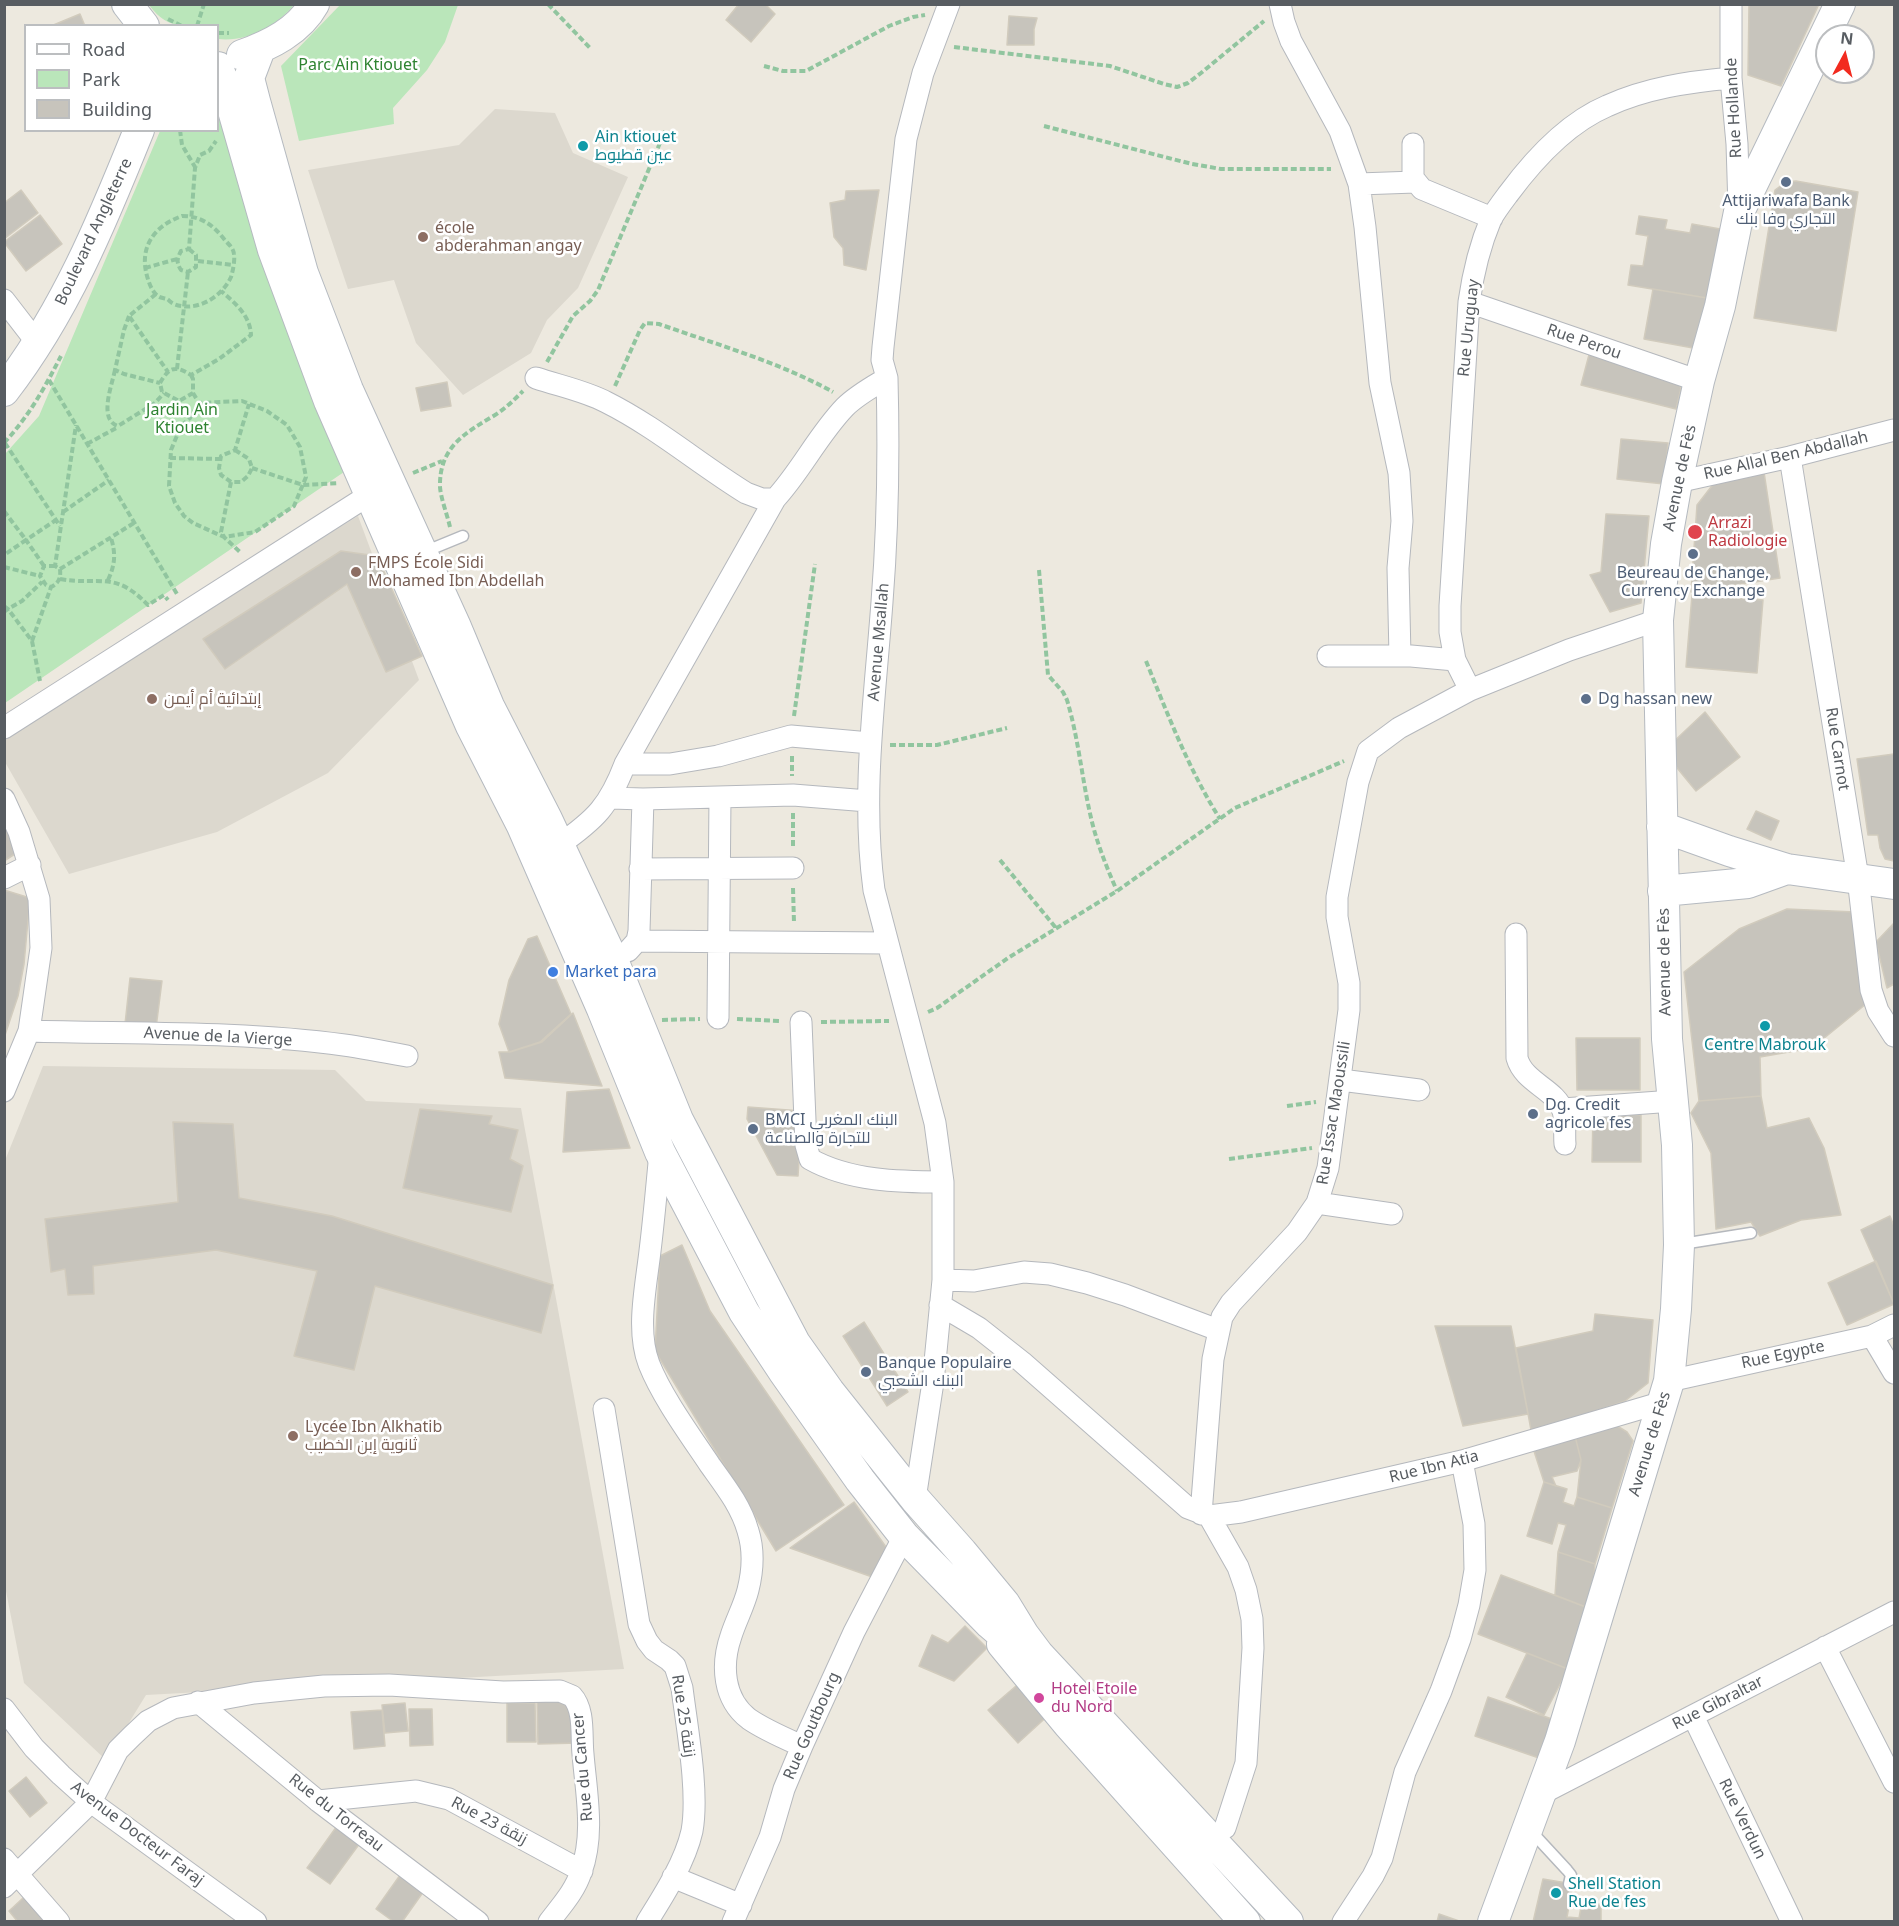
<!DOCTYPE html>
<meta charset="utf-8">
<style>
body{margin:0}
#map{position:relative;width:1899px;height:1926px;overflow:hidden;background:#ede9df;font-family:"Noto Sans",sans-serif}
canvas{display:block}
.frame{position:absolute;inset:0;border:6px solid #585d62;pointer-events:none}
.legend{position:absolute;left:24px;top:24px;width:195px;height:108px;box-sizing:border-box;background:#fff;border:2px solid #bcbec0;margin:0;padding:8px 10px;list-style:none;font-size:18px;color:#585d62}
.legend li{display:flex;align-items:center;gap:12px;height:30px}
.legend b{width:30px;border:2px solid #bcbec0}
.north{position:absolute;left:1815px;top:24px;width:60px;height:60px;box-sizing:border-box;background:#fff;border:2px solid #bcbec0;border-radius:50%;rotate:7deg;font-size:16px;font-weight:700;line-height:24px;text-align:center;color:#585d62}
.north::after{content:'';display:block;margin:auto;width:21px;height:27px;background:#f22b1f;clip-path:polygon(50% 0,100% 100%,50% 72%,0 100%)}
</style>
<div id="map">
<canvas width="1899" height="1926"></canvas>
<div class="frame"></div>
<ul class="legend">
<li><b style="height:8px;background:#fff"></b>Road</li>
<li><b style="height:16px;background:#bae6ba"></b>Park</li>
<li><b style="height:16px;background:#c7c4bc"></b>Building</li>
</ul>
<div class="north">N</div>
</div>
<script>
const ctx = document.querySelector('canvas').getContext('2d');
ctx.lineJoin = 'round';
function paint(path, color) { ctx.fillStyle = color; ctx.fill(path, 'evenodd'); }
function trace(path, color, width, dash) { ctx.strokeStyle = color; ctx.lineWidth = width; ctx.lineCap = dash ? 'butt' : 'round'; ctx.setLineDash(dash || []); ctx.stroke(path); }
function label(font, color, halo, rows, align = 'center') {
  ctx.font = font + ' "Noto Sans",Cairo,sans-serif'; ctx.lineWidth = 5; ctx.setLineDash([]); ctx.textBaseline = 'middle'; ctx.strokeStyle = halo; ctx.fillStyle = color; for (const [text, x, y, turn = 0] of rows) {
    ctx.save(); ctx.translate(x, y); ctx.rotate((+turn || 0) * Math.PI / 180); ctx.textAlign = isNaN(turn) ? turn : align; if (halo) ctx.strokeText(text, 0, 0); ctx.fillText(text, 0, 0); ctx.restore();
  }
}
paint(new Path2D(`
 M 495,109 L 555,113 L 573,153 L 628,177 L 578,288 L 547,320 L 531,353 L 463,395 L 416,343 L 394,280 L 348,289 L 308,170 L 459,145 Z
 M 358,516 L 419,680 L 328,773 L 217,832 L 69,874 L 5,762 L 4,735 Z
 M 43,1066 L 335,1070 L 366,1101 L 521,1108 L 624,1669 L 146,1695 L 106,1760 L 24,1683 L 5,1586 L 4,1163 Z`), '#dcd8ce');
paint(new Path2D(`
 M 149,5 L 294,5 C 275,27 248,42 218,39 L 218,26 C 187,25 169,32 149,5 Z
 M 340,5 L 458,5 L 445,42 L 427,70 L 393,108 L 394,124 L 299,141 L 281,66 Z
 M 218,100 L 344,472 L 5,703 L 5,454 L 39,416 L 160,131 L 218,130 Z`), '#bae6ba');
const building = new Path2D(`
 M 739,4 L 765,4 L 775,14 L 751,42 L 726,20 Z
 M 1749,4 L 1819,4 L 1781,86 L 1748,75 Z
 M 80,14 L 85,26 L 51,26 Z
 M 1009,16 L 1037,18 L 1034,29 L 1034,45 L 1007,45 Z
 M 1796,181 L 1858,192 L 1836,331 L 1754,318 L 1775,190 L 1786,182 Z
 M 21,190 L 38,213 L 4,239 L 4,203 Z
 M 879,190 L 866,270 L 844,265 L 843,248 L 834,237 L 830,203 L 845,200 L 846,191 Z
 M 40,215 L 62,244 L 26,271 L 4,242 Z
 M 1639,216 L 1667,220 L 1665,229 L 1690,233 L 1692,224 L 1726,230 L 1713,299 L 1628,285 L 1631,265 L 1643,266 L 1648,236 L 1636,234 Z
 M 1653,289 L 1713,299 L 1704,350 L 1644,339 Z
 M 1590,351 L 1676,380 L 1681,388 L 1676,409 L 1581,385 Z
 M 447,382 L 451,406 L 421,411 L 416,388 Z
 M 1621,439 L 1668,443 L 1664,484 L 1617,479 Z
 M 1764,472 L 1780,578 L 1691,592 L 1697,505 L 1718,478 Z
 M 1606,514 L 1649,516 L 1641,603 L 1610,612 L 1590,575 L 1601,572 Z
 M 341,551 L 377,556 L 422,656 L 386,672 L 347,584 L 225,669 L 203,639 Z
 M 1692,595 L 1763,600 L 1757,673 L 1686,667 Z
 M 1705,712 L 1740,757 L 1696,791 L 1673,763 L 1669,746 Z
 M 1894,754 L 1894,861 L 1885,859 L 1880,848 L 1878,835 L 1868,835 L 1857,759 Z
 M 4,810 L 18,852 L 4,861 Z
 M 1756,811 L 1779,821 L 1771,840 L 1747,829 Z
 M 4,890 L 30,898 L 24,964 L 18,996 L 4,1038 Z
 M 1787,909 L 1855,912 L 1866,1004 L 1812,1048 L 1760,1057 L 1761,1096 L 1699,1101 L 1684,972 L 1739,929 Z
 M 1894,923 L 1894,984 L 1887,988 L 1876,942 Z
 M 537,936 L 571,1014 L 540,1042 L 509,1052 L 499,1024 L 509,980 L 528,939 Z
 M 130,978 L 162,981 L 156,1028 L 125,1024 Z
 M 573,1013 L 602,1086 L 505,1078 L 499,1052 L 510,1052 L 542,1042 Z
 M 1576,1038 L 1640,1038 L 1640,1090 L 1577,1090 Z
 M 609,1089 L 630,1148 L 563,1152 L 567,1092 Z
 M 1761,1096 L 1767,1128 L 1809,1118 L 1824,1148 L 1841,1215 L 1801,1220 L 1760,1236 L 1751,1222 L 1716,1229 L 1711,1153 L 1691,1113 L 1699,1101 Z
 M 748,1107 L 802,1111 L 798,1176 L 777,1175 L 747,1119 Z
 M 420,1109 L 492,1116 L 489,1124 L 518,1130 L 510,1159 L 523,1166 L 511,1212 L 403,1188 Z
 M 1593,1114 L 1641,1115 L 1641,1162 L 1592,1162 Z
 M 173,1122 L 233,1124 L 239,1198 L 332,1216 L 553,1285 L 541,1333 L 375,1286 L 354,1370 L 294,1356 L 317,1271 L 216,1250 L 93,1266 L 94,1294 L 68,1295 L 65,1269 L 51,1272 L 45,1219 L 178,1202 Z
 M 1890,1216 L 1894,1226 L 1894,1304 L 1861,1230 Z
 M 682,1245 L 710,1311 L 844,1505 L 776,1551 L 655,1351 L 660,1256 Z
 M 1876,1261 L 1894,1304 L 1847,1325 L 1828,1283 Z
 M 1595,1314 L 1653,1320 L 1648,1383 L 1625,1401 L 1584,1415 L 1531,1430 L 1516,1348 L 1593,1331 Z
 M 864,1322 L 908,1392 L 887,1406 L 843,1336 Z
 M 1435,1326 L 1511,1326 L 1528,1414 L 1463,1426 Z
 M 1614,1424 L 1627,1432 L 1633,1441 L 1612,1508 L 1577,1497 L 1581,1460 L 1574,1432 Z
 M 1574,1432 L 1581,1460 L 1577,1471 L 1552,1477 L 1556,1486 L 1544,1482 L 1532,1445 Z
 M 1544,1482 L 1567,1489 L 1563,1502 L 1574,1506 L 1577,1497 L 1612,1508 L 1595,1564 L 1558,1552 L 1566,1525 L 1558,1523 L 1552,1544 L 1527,1536 Z
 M 854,1502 L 891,1554 L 878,1579 L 790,1548 Z
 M 1558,1552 L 1595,1564 L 1591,1609 L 1555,1595 Z
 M 1501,1575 L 1591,1609 L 1568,1669 L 1478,1634 Z
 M 965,1626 L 987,1648 L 954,1681 L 919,1666 L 932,1635 L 948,1643 Z
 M 1527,1653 L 1568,1669 L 1544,1715 L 1506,1697 Z
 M 1023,1680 L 1052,1712 L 1018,1743 L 988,1710 Z
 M 1488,1697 L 1552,1719 L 1539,1758 L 1475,1736 Z
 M 537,1698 L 554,1698 L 568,1705 L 579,1743 L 538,1744 Z
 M 405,1703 L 408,1731 L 385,1733 L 382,1705 Z
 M 507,1703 L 535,1703 L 536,1742 L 507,1742 Z
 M 409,1709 L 432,1709 L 433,1745 L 410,1746 Z
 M 382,1710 L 385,1746 L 354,1749 L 351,1712 Z
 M 26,1777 L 47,1803 L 30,1817 L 9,1791 Z
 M 337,1826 L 360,1843 L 330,1884 L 307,1868 Z
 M 403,1871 L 426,1888 L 402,1922 L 394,1922 L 376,1909 Z
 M 1543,1879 L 1573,1884 L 1567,1917 L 1579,1918 L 1582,1902 L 1601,1904 L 1601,1922 L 1533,1922 Z
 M 23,1898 L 31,1899 L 52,1922 L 18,1922 L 9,1911 Z
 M 1439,1914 L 1462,1922 L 1437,1922 Z`);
paint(building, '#c7c4bc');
trace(building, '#d1cbbd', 1.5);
const lane = new Path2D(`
 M 424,552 L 463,536
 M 1682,1244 L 1751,1233
 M 1530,1830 L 1567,1870 L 1571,1875 L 1569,1884`);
const street = new Path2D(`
 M 1280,4 L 1284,22 L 1291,41 L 1340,131 L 1359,184 L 1365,227 L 1380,383 L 1399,473 L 1402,521 L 1398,568 L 1400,656
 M 1731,4 L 1731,78 L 1737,144 L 1739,208
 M 1413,144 L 1413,178 L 1422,189 L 1492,218
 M 1359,184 L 1415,182
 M 4,300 L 38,344
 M 1469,302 L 1699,381
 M 536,378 C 560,386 585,391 606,402 C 656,427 699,464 746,493 L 762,499 L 775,499
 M 1790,457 L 1858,878 L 1871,990 L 1878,1011 L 1894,1036
 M 1677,482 L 1790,457 L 1894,430
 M 1328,656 L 1411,656 L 1455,660
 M 1470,690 L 1455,660 L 1450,632 L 1450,606 L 1469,302 C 1473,274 1480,245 1491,219 C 1496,210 1503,201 1509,193 C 1535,158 1567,123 1607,106 C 1646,88 1688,82 1731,78
 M 4,728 L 369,495
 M 625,764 L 670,764 L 718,756 L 791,736 L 870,743
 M 611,798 L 643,799 L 793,795 L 868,801
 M 4,799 L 19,832 L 39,899 L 41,948 L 29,1031 L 4,1091
 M 559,845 C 596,819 609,806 625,764 L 775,499 C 801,471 818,435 845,407 C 857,395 872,387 887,378
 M 640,869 L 793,868
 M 4,878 L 30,865
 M 1516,934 L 1517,1058 C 1524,1083 1556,1089 1563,1111 C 1566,1121 1564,1134 1565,1144
 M 637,941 L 887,943
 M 628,951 L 637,941 L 639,931 L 643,799
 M 718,1018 L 720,797
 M 801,1022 L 806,1145 L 810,1159 C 849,1181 899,1182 943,1182
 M 29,1031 C 133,1034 241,1031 344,1045 C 365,1048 386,1052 407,1056
 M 1341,1080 L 1419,1090
 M 1563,1109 L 1673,1101
 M 660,1152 C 657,1185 654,1218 650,1251 C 646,1287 636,1330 649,1364 C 662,1397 690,1435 710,1465 C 725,1486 741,1506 748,1531 C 754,1550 753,1570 748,1590 C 744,1606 736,1620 731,1636 C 721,1665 723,1699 749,1719 C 765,1730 784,1738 802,1746
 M 1317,1203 L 1392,1214
 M 943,1280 L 974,1281 L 1024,1272 L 1050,1274 L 1087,1283 L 1125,1295 L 1218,1330
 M 940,1305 L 979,1328 L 1022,1362 L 1188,1508 L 1209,1516 L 1241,1512 L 1462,1461 L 1663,1402
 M 1872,1336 L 1894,1373
 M 1669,1381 L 1872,1336 L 1894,1325
 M 604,1409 L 639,1624 L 647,1641 L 654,1650 L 669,1660 L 675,1666 L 682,1688 C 687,1728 699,1792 692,1831 C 685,1862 664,1895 647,1922
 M 915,1499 L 933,1382 L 943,1280 L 943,1182 L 935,1123 L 874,890 C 861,794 875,698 882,602 C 888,527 889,453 887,378 L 882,360 L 883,347 L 906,139 L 923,73 L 949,4
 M 1201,1514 L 1213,1359 L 1222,1317 L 1231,1303 L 1297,1232 L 1317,1203 L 1328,1168 L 1349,1010 L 1349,983 L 1337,917 L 1337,897 L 1358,782 L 1368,751 L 1399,728 L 1470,690 L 1569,650 L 1658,620
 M 1209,1516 L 1238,1567 L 1246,1590 L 1252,1619 L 1253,1648 L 1246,1763 L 1225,1828
 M 1825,1647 L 1894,1782
 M 198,1702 L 318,1801 L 478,1922
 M 4,1709 L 34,1748 L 61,1775 L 91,1802 L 256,1922
 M 1693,1716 L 1792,1922
 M 1541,1794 L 1894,1612
 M 318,1801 L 416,1791 L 449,1799 L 582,1871
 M 4,1859 L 59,1922
 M 673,1877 L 741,1905
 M 4,1887 L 91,1802 L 118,1750 L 132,1736 L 148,1721 L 173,1708 L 254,1693 L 324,1686 L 389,1685 L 503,1692 L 560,1691 L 572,1696 C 585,1710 581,1736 583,1754 C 586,1792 595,1834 581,1872 C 575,1891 561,1906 549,1922
 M 733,1922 L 770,1837 L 784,1789 L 802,1746 L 854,1632 L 904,1536
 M 1343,1922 L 1373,1876 L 1382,1858 L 1405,1772 L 1441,1691 L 1460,1639 L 1469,1605 L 1475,1570 L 1474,1524 L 1462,1461`);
const secondary = new Path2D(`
 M 127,4 L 144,26
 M 260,49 L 249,78 L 255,101 L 303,273 L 348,390 L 456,627 L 489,706 L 547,819 L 613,960 L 678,1120 L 795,1343 L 829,1391 L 915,1499 L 962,1552 L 1005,1604 L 1024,1635 L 1039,1655 L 1288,1922
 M 242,55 C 270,45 299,31 314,4
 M 218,67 L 232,107 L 273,250 L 329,401 L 471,726 L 522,826 L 602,1009 L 660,1152 L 744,1312 L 783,1371 L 860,1480 L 904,1536 L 990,1624 L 1026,1655
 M 4,391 C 65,312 102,222 139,130
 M 1662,827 L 1729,851 L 1787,869 L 1894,884
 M 1663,891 L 1748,883 L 1787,869
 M 1002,1644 L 1068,1724 L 1245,1922
 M 1493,1922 L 1560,1741 L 1669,1381 L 1676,1309 L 1679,1245 L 1677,1145 L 1667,1039 L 1658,620 L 1666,544 L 1677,482 L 1699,381 L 1720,306 L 1739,212 L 1840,4`);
trace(lane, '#b5b8bd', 13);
trace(street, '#b5b8bd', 23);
trace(secondary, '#b5bac0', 32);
trace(new Path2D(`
 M 548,4 L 591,49
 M 168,19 L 182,26
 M 197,26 L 204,4
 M 218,33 L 229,33
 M 954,47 L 1110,66 L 1164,84 L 1177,87 L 1188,83 L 1201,73 L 1264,21
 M 764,66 L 783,71 L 806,71 L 889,26 L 913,17 L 925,15
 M 1044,126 L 1192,164 L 1221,169 L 1331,169
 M 180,130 L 182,145 L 195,167
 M 182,216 C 201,216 213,225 224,239 C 228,244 233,247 234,254 C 235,260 233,271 231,277 C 222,297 196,313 174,304 C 171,303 169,300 167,299 C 164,298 160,298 158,296 C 152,292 149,283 147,276 C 139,247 154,226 182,216 Z
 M 189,249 L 196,255 L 196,267 L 188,272 L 181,270 C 176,262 177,259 181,251 L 189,249 L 195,168 L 200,155 L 209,151 L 216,141
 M 198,261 L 233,265
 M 145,268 L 177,259
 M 156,294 L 129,316 L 168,372
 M 129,316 L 124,330 L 115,370 L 124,374 L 160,383
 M 547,362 L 573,316 L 590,301 L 598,290 L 665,131
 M 177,369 L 188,272
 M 115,370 C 112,385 98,420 118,426 L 155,403 L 164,393
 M 191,375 L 193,379 L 193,393 L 179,401 L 162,392 L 160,383 C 169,367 175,365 191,375 L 219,359 L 251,335 C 250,315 235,303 221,291
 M 49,380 L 177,594
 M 615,386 L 640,330 L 645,323 L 659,324 C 718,345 779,362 833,392
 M 193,393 L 199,403 L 242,401 L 267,411 L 287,425 L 300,447 L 306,477 L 294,506 L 255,532 L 224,537 L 193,523 L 184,516 L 175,503 L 169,486 L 171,450 L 181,426 L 190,418 L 199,403
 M 4,443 C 29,416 44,389 61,356
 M 5,443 L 60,526
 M 87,444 L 118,427
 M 235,450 L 249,459 L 252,468 L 248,476 L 241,482 L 231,482 L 221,475 L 219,468 L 221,456 L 235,450 L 249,404
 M 170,458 L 220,459
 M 252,468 L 303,485 L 339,483
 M 413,473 L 442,461
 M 231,482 L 221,532 L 224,537 L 241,553
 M 4,511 L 26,540 L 4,555
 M 63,512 L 109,480
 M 450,527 C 447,514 441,499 440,487 C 439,447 465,433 495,415 C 506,408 514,400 523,391
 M 44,566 L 26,540 L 56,520
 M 55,566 L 44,566 L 40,576 L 46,585 L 51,587 C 59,583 61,578 60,569 L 55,566 L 76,425
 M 4,567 L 40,576
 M 60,569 L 134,523
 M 1039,570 L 1048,675 L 1063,692 L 1067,700 C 1079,740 1082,781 1092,822 C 1098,846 1107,868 1117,891
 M 60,579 C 101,586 114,570 148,605 L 164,595 L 168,600
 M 108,580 C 115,565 116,554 111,538
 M 4,606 L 8,609 L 22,601 L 42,582
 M 4,612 L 8,609 L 32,641 L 51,587
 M 32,641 L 40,681
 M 1146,661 C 1168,715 1189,770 1220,819
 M 794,716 L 815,564
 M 890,745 L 937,745 L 1007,728
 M 792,756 L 792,776
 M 793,813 L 793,848
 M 1000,860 L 1056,928
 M 793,888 L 794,923
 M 928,1012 L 937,1008 L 1008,958 L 1117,891 L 1235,808 L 1344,761
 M 737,1019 L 781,1021
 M 662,1020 L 700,1019
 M 821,1022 L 889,1021
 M 1287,1106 L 1316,1102
 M 1229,1159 L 1312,1148`), '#91c59f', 4, [6, 3]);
trace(lane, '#fff', 10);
trace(street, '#fff', 21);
trace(secondary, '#fff', 30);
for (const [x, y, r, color] of [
 [583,146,6,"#0f9aa8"],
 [1786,182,6,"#5c6f8a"],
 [423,237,6,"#8d6e63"],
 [1695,532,8,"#e0444e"],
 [1693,554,6,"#5c6f8a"],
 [356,572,6,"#8d6e63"],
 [152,699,6,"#8d6e63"],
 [1586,699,6,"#5c6f8a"],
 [553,972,6,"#3f7fe0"],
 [1765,1026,6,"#0f9aa8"],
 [1533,1114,6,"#5c6f8a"],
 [753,1129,6,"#5c6f8a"],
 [866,1372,6,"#5c6f8a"],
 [293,1436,6,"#8d6e63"],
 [1039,1698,6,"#d1479c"],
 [1556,1893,6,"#0f9aa8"]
]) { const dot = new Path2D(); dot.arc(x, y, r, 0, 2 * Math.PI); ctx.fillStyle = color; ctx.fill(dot); trace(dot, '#fff', 2); }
label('16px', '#2e8331', '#fff', [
 ["Parc Ain Ktiouet",358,65],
 ["Jardin Ain",182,410],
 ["Ktiouet",182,428]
]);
label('16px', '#585d62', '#fff', [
 ["Rue Hollande",1734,108,-93],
 ["Boulevard Angleterre",94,232,-65],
 ["Rue Uruguay",1469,328,-84],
 ["Rue Perou",1584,342,19],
 ["Rue Allal Ben Abdallah",1786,456,-13],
 ["Avenue de Fès",1680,478,-78],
 ["Avenue Msallah",879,642,-85],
 ["Rue Carnot",1837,749,81],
 ["Avenue de Fès",1665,962,-91],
 ["Avenue de la Vierge",218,1037,3],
 ["Rue Issac Maoussili",1334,1113,-81],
 ["Rue Egypte",1783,1355,-12],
 ["Avenue de Fès",1650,1444,-73],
 ["Rue Ibn Atia",1434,1467,-14],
 ["Rue Gibraltar",1718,1703,-27],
 ["Rue 25 زنقة",683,1716,81],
 ["Rue Goutbourg",812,1726,-66],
 ["Rue du Cancer",583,1767,-95],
 ["Rue du Torreau",336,1813,38],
 ["Rue Verdun",1742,1819,64],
 ["Rue 23 زنقة",489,1821,28],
 ["Avenue Docteur Faraj",137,1834,37]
]);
label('16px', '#0d838f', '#fff', [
 ["Ain ktiouet",595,137],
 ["عين قطيوط",595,155],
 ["Centre Mabrouk",1765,1045,"center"],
 ["Shell Station",1568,1884],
 ["Rue de fes",1568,1902]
], 'left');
label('16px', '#4e5e75', '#fff', [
 ["Attijariwafa Bank",1786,201,"center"],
 ["التجاري وفا بنك",1786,219,"center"],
 ["Beureau de Change,",1693,573,"center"],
 ["Currency Exchange",1693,591,"center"],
 ["Dg hassan new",1598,699],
 ["Dg. Credit",1545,1105],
 ["agricole fes",1545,1123],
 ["BMCI البنك المغربي",765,1120],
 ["للتجارة والصناعة",765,1138],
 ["Banque Populaire",878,1363],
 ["البنك الشعبي",878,1381]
], 'left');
label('16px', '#785e54', '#fff', [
 ["école",435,228],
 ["abderahman angay",435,246],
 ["FMPS École Sidi",368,563],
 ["Mohamed Ibn Abdellah",368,581],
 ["إبتدائية أم أيمن",164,699],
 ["Lycée Ibn Alkhatib",305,1427],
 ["ثانوية إبن الخطيب",305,1445]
], 'left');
label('16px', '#be3a42', '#fff', [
 ["Arrazi",1708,523],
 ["Radiologie",1708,541]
], 'left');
label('16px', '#366cbe', '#fff', [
 ["Market para",565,972]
], 'left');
label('16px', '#b23c85', '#fff', [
 ["Hotel Etoile",1051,1689],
 ["du Nord",1051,1707]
], 'left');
</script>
